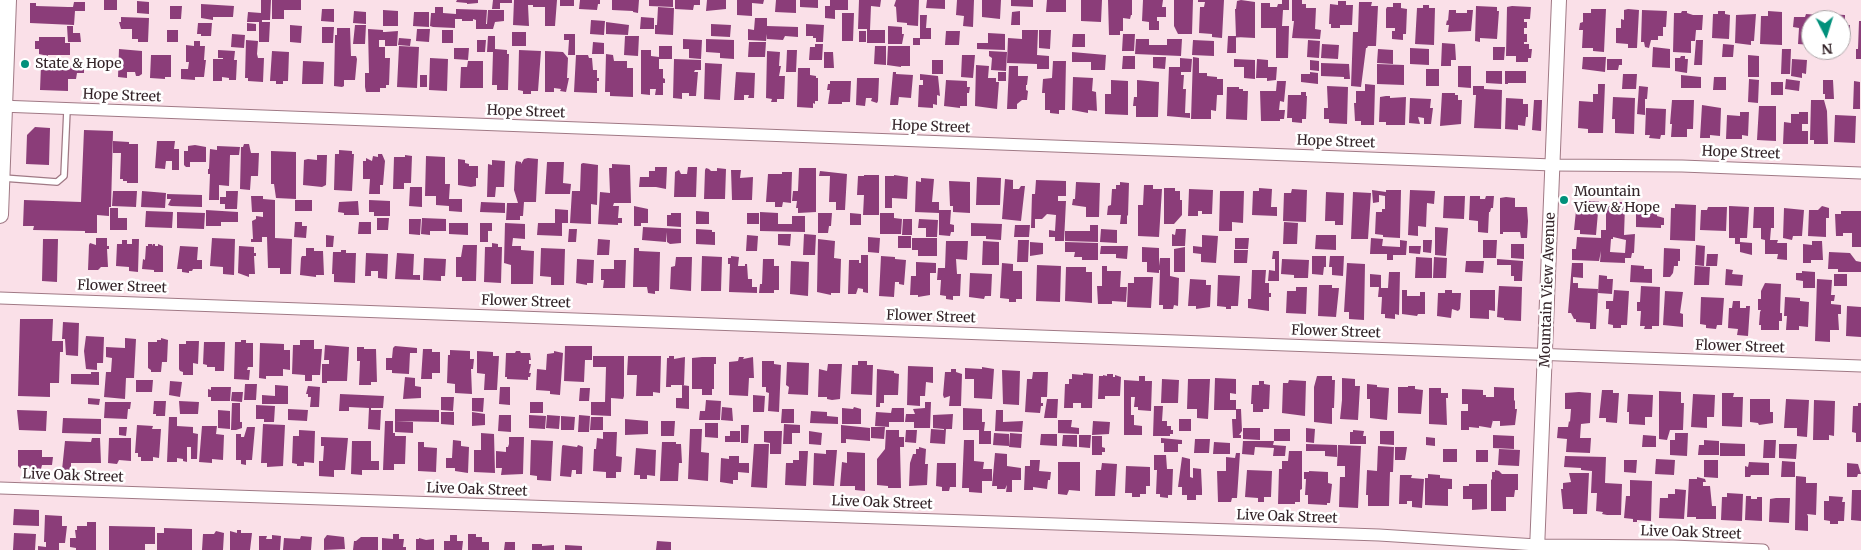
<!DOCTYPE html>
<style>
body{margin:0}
#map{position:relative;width:1861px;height:550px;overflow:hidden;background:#fae0e8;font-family:Merriweather,serif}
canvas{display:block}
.north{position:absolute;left:1801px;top:10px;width:50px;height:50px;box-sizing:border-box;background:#fff;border:1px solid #ada7a9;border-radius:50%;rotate:175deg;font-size:14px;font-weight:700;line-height:20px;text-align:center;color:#332328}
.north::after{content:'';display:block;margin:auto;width:18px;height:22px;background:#01907b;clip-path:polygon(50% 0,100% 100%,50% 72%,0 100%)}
</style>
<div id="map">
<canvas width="1861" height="550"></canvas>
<div class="north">N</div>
</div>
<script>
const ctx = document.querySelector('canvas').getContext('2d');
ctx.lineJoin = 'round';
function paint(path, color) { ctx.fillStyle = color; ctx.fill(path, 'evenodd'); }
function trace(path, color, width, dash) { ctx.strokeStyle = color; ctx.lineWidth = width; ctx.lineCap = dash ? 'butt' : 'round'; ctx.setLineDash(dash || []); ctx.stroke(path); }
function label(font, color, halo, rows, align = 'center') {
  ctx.font = font + ' Merriweather,serif'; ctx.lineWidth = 5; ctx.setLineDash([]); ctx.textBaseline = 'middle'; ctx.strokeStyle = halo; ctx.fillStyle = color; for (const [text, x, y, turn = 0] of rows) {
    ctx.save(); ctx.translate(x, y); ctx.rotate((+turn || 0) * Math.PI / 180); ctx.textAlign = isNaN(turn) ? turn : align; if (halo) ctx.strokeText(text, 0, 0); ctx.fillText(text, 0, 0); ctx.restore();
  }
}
paint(new Path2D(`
 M 104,0 L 117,0 L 117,10 L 104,10 Z
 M 261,0 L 271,0 L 270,20 L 262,20 L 262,22 L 270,22 L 269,42 L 259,42 L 259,22 L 247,22 L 248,12 L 261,13 Z
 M 272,0 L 301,0 L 301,10 L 284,10 L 284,19 L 272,19 Z
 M 457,0 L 478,0 L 478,3 L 467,4 L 467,3 L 456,2 Z
 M 493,0 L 512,0 L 512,3 L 500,3 L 500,9 L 492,9 Z
 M 514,0 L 557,0 L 555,26 L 545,26 L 545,7 L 533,7 L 533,5 L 528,5 L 529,26 L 513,25 Z
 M 560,0 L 574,0 L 574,6 L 560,6 Z
 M 580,0 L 600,0 L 600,4 L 598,4 L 597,10 L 579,9 Z
 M 612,0 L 639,0 L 638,13 L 633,12 L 633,11 L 612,10 Z
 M 649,0 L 673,0 L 673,7 L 649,6 Z
 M 675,0 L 700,0 L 700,5 L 694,5 L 693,10 L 675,9 Z
 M 707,0 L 726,0 L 726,9 L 706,11 Z
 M 737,0 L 764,0 L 763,4 L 752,3 L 752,16 L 737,15 Z
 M 776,0 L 796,0 L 796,13 L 775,12 Z
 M 800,0 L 818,0 L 818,8 L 800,7 Z
 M 830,0 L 848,0 L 848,10 L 835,10 L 835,19 L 825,18 L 825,6 L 830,6 Z
 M 859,0 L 881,0 L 880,7 L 871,6 L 870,30 L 885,30 L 885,43 L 867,43 L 867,29 L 858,29 Z
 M 896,0 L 919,0 L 918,26 L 907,25 L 907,23 L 897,22 L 896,7 L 894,6 Z
 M 927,0 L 945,0 L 945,9 L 926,8 Z
 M 957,0 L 974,0 L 973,27 L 963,26 L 964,16 L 956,15 Z
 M 982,0 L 1001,0 L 1000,19 L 982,17 Z
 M 1011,0 L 1033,0 L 1033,7 L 1011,6 Z
 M 1047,0 L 1066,0 L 1066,12 L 1046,12 Z
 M 1081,0 L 1102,0 L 1101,22 L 1081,21 Z
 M 1108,0 L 1132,0 L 1132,15 L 1131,15 L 1130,19 L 1123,18 L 1123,31 L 1120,31 L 1120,35 L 1109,35 Z
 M 1143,0 L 1163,0 L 1162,7 L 1166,7 L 1166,17 L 1157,17 L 1157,21 L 1159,21 L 1159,30 L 1149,30 L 1149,22 L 1142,21 Z
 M 1174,0 L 1193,0 L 1192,34 L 1178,34 L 1174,26 Z
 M 1198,0 L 1224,0 L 1222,38 L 1212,37 L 1212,34 L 1199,33 L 1200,7 L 1204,7 L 1205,2 L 1198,2 Z
 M 1241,0 L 1255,2 L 1255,38 L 1236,37 L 1235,9 L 1236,9 L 1237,1 Z
 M 1282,0 L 1289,0 L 1289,10 L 1283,10 L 1282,26 L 1289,26 L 1288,58 L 1276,58 L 1276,28 L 1261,28 L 1261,3 L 1270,3 L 1270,7 L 1277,7 L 1278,4 L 1282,4 Z
 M 1292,0 L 1302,0 L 1302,4 L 1306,4 L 1306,8 L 1316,8 L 1315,29 L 1321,30 L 1320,39 L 1292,38 L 1294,21 L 1292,21 Z
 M 137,1 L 149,2 L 149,14 L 137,13 Z
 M 1338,1 L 1346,1 L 1346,5 L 1353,5 L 1352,25 L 1340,25 L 1340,28 L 1331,28 L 1331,24 L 1329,24 L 1330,4 L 1338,5 Z
 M 74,2 L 85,2 L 85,11 L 75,11 L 74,25 L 30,23 L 30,3 L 36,3 L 36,6 L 68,7 L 73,7 Z
 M 1359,2 L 1372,2 L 1371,6 L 1378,6 L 1376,46 L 1368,46 L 1367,48 L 1366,48 L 1361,87 L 1351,86 L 1353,32 L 1358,32 Z
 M 1393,3 L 1401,3 L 1401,8 L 1407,9 L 1406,34 L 1403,34 L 1403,40 L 1392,39 L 1392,31 L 1395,31 L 1395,28 L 1386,28 L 1386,9 L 1387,7 L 1393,7 Z
 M 201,4 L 234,6 L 233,17 L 213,17 L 213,20 L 201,18 Z
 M 1423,5 L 1429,5 L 1429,8 L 1435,8 L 1434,45 L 1415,44 L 1417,8 L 1423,8 Z
 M 170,6 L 182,6 L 181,19 L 170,19 Z
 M 1476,6 L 1497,7 L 1497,11 L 1499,11 L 1497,39 L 1480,38 L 1480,42 L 1475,41 Z
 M 1512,6 L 1531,7 L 1530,19 L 1524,19 L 1524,22 L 1527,22 L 1527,28 L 1524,28 L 1524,34 L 1527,34 L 1527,42 L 1524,42 L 1524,44 L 1529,44 L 1529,49 L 1532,49 L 1531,58 L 1528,58 L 1528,62 L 1516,62 L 1516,56 L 1506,56 L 1507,7 Z
 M 435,7 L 443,7 L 443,13 L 456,14 L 456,9 L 487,10 L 486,24 L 487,24 L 488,10 L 504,10 L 504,21 L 495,22 L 493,29 L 476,29 L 476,20 L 473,19 L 473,21 L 462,21 L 462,19 L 455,19 L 455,28 L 433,27 L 430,26 L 431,13 L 435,13 Z
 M 658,7 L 674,8 L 673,35 L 655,34 L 655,25 L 657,25 Z
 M 322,9 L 334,9 L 334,22 L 321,21 Z
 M 1591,9 L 1606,9 L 1604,52 L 1593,51 L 1593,48 L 1582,48 L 1583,30 L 1579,30 L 1580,23 L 1583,22 L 1583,13 L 1591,13 Z
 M 1628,9 L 1639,10 L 1637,48 L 1628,48 L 1628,44 L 1616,43 L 1616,28 L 1621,28 L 1621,19 L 1624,20 L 1624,10 Z
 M 383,10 L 398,11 L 398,26 L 383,26 Z
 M 1449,10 L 1456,10 L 1456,13 L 1467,13 L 1467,10 L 1473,10 L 1471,31 L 1448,32 L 1449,25 L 1446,25 L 1447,20 L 1448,21 Z
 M 1642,10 L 1667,11 L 1666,27 L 1663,27 L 1663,36 L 1658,36 L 1658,40 L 1651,40 L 1649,48 L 1645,47 L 1644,42 L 1641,42 Z
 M 354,11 L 366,12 L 366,24 L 353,23 Z
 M 1020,11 L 1020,25 L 1011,25 L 1012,12 Z
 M 1682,11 L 1687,11 L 1687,13 L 1693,15 L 1703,15 L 1702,30 L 1696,30 L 1695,41 L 1691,41 L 1691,53 L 1673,52 L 1674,13 L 1681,13 Z
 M 1718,11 L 1725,11 L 1725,14 L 1730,15 L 1729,39 L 1712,38 L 1713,14 L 1718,14 Z
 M 1768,11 L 1782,12 L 1782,45 L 1760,44 L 1761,16 L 1768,16 Z
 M 414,12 L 429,12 L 429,27 L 413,26 Z
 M 842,13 L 854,13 L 853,41 L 842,41 Z
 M 1756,14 L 1754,41 L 1751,41 L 1751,45 L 1735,43 L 1736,15 Z
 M 1806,14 L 1819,15 L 1819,20 L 1811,20 L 1811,45 L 1798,44 L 1799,28 L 1793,27 L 1794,17 L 1805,17 Z
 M 1827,14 L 1845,15 L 1845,25 L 1850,25 L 1850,39 L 1843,38 L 1843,46 L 1841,46 L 1841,20 L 1827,20 Z
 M 920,15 L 927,15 L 926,28 L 931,28 L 931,39 L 920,39 L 920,45 L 913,45 L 913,38 L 920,38 Z
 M 121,17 L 149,18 L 148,42 L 138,42 L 138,39 L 132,39 L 132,29 L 121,29 L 119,22 L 121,22 Z
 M 641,17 L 654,18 L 654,29 L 640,29 Z
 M 755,18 L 767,18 L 767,26 L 798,27 L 798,37 L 785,36 L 783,40 L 767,39 L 767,34 L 766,41 L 748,40 L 748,29 L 754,30 Z
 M 591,20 L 605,21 L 604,35 L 590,34 Z
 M 1859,21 L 1861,21 L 1861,59 L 1856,59 L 1856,49 L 1858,49 Z
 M 606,22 L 629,25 L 628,35 L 606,34 Z
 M 198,23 L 212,23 L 211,36 L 201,36 L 201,34 L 197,34 Z
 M 247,23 L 256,24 L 256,31 L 247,31 Z
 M 711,24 L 731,25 L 730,37 L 711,36 Z
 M 806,24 L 824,25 L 823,42 L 816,42 L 816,38 L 813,38 L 813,36 L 806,36 Z
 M 290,25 L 302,26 L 301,43 L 290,42 Z
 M 355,25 L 366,25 L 365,44 L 353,44 Z
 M 67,26 L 73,26 L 73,33 L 80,33 L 81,42 L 68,42 Z
 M 888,26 L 902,27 L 902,34 L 904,34 L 902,44 L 888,44 Z
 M 322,27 L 334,27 L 333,43 L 322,43 Z
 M 337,28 L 350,28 L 351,56 L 356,56 L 357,59 L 355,80 L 344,80 L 344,86 L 342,87 L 334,86 L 335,35 L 337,35 Z
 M 368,29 L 383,30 L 383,32 L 385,32 L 398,31 L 397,46 L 385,46 L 385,40 L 379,40 L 379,47 L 385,47 L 385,58 L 390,58 L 389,85 L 386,85 L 386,88 L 380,88 L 380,92 L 366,92 L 365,87 L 365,73 L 369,73 Z
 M 417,29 L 430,29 L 429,42 L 416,41 Z
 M 167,30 L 178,30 L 178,42 L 167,42 Z
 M 442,30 L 453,30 L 453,43 L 442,43 Z
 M 1022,30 L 1038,30 L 1037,55 L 1049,56 L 1049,69 L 1037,69 L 1037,64 L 1007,63 L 1008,38 L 1022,39 Z
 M 1039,30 L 1051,30 L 1050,49 L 1039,48 Z
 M 859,31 L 866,31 L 866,42 L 859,42 Z
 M 946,31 L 960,31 L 959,45 L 945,45 Z
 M 512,32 L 526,32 L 526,46 L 512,46 Z
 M 988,33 L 1005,34 L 1005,50 L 977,49 L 977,43 L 988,43 Z
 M 232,34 L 245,35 L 244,48 L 231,47 Z
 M 564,34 L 575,34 L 575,55 L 568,55 L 569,40 L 564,40 Z
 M 1073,34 L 1085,34 L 1085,47 L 1072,47 Z
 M 1123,34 L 1135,34 L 1134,51 L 1122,51 Z
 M 488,36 L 495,36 L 495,49 L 507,50 L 507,54 L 509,54 L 508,90 L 497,90 L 497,85 L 492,85 L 493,52 L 487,52 Z
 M 625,36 L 639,36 L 638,56 L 624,55 Z
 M 1228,36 L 1236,36 L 1236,53 L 1227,53 Z
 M 39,37 L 65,37 L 65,43 L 70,43 L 70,55 L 48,55 L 48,56 L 39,54 L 39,49 L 35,49 L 35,41 L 39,41 Z
 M 399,38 L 411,39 L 410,46 L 398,45 Z
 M 683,39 L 702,40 L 701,59 L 689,58 L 689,49 L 683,49 Z
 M 706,39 L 734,40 L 734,59 L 720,58 L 720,53 L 706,52 Z
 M 1136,39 L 1149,39 L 1149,45 L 1167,45 L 1167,39 L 1182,39 L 1181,56 L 1135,54 Z
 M 246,40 L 258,41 L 257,54 L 258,58 L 264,58 L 263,82 L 248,81 L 248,78 L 245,78 Z
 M 477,40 L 486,40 L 485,52 L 477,52 Z
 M 1193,40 L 1214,41 L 1214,56 L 1192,55 Z
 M 1308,40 L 1320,41 L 1319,58 L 1307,57 Z
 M 1696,40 L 1703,40 L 1702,65 L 1694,65 Z
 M 194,41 L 200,41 L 200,46 L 205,46 L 204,60 L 206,60 L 204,77 L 195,77 L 195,80 L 181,79 L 181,69 L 188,69 L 189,62 L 186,62 L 186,45 L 194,46 Z
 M 593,42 L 604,43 L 604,54 L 592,54 Z
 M 749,42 L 766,42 L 765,57 L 748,57 Z
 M 1442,43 L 1455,44 L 1456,60 L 1451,60 L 1451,66 L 1441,66 Z
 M 815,44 L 823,44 L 822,60 L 809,60 L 810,47 L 815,47 Z
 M 1322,44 L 1339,45 L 1338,59 L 1321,58 Z
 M 1723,44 L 1734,45 L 1733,57 L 1722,57 Z
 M 399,46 L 419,47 L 417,88 L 397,87 Z
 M 659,46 L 672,46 L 672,59 L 659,59 L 659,69 L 663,69 L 663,78 L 665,79 L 665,83 L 663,83 L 663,95 L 655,95 L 656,89 L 650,89 L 650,95 L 641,94 L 641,50 L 651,50 L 651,56 L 659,57 Z
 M 875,46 L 886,46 L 886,65 L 874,64 Z
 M 888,46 L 910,46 L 910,66 L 901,66 L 901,67 L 887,65 Z
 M 1493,47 L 1505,47 L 1504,60 L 1493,60 Z
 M 1653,47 L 1670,49 L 1670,68 L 1652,67 Z
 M 454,48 L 469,48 L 468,60 L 454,59 Z
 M 1410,48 L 1429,49 L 1429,65 L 1410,64 Z
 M 119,49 L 142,51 L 142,74 L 139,76 L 136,76 L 135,72 L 127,72 L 127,78 L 118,77 Z
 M 1378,49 L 1393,50 L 1393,64 L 1377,63 Z
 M 1782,49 L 1791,49 L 1790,74 L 1781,74 Z
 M 218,50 L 235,51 L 234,60 L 237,60 L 236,80 L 229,80 L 229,78 L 222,77 L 222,81 L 213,81 L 213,59 L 223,59 L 223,58 L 218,58 Z
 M 519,50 L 541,51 L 538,91 L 531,91 L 531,94 L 523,94 L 523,91 L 518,90 Z
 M 787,50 L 797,50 L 796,72 L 786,72 Z
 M 272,51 L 289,52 L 288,81 L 283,81 L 283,84 L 276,84 L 276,81 L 270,81 Z
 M 545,51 L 563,52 L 568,58 L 567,78 L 569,78 L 566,92 L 560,91 L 561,89 L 554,88 L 554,92 L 545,92 Z
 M 767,51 L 780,52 L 779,66 L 781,66 L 779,76 L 785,76 L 784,99 L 777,99 L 777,102 L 771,102 L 772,99 L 766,98 Z
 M 989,51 L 1007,52 L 1006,71 L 991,70 L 992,58 L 989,56 Z
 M 824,52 L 833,52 L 834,68 L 824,68 Z
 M 1072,52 L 1106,55 L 1105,70 L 1091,70 L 1091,62 L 1072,62 Z
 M 606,54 L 613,55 L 614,61 L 627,61 L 627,68 L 633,68 L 633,97 L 610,96 L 610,92 L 605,92 Z
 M 151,55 L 171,55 L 171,77 L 165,77 L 165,79 L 150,78 Z
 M 576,55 L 588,55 L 589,58 L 592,58 L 593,70 L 597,70 L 597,78 L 599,78 L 599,81 L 597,81 L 597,93 L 574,92 Z
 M 962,55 L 975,55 L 973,78 L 961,77 Z
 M 1748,55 L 1759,56 L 1759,77 L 1748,77 Z
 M 1123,56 L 1135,56 L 1135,69 L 1122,69 Z
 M 1681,56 L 1685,56 L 1685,59 L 1688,59 L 1687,73 L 1675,71 L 1675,58 L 1680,58 Z
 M 1153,57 L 1166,57 L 1165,69 L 1153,68 Z
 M 1193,57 L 1199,58 L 1199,73 L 1207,73 L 1207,76 L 1217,77 L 1217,79 L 1223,79 L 1223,95 L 1217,95 L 1216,111 L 1211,110 L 1211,119 L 1191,119 Z
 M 1583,57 L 1606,57 L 1605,72 L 1582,69 Z
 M 430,58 L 448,59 L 447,91 L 429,90 Z
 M 1180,58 L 1192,59 L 1191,72 L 1181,72 L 1181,75 L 1184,75 L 1183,89 L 1186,89 L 1185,113 L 1190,113 L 1190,118 L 1167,116 L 1169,67 L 1180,67 Z
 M 674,59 L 701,60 L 701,70 L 695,70 L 694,72 L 698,72 L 696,96 L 689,96 L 689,93 L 682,93 L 682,99 L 673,98 Z
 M 1234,59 L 1255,60 L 1255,79 L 1244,78 L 1244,67 L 1234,67 Z
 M 1257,59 L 1268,60 L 1268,67 L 1277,67 L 1276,80 L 1267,81 L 1267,78 L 1256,78 Z
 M 1607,59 L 1622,59 L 1622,65 L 1619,65 L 1618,70 L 1607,70 Z
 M 1792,59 L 1807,60 L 1806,74 L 1802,73 L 1802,78 L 1791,76 Z
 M 932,60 L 943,60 L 943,74 L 932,74 Z
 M 1310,60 L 1319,61 L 1319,71 L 1310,70 Z
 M 303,61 L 324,62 L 323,84 L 302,84 Z
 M 468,61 L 483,61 L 483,88 L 460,88 L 461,67 L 467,67 Z
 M 1053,61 L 1066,61 L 1065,110 L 1059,110 L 1059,114 L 1050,113 L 1050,110 L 1045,110 L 1045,93 L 1042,93 L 1043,79 L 1052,78 Z
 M 705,63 L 722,64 L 720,100 L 704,99 Z
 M 1321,63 L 1349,64 L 1350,79 L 1344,79 L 1344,77 L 1321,76 Z
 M 1377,64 L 1404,65 L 1404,85 L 1377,84 Z
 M 41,65 L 84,66 L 84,73 L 77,73 L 76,79 L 68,79 L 68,91 L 40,90 Z
 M 976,65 L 989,66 L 988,78 L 996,78 L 996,82 L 999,82 L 997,109 L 975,106 Z
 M 1009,66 L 1018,66 L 1018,76 L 1028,76 L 1027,85 L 1026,85 L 1026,90 L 1028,91 L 1027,100 L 1022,100 L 1017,104 L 1017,109 L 1007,109 Z
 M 1458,66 L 1471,66 L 1471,88 L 1458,87 Z
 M 798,68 L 810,68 L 810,75 L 816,76 L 816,78 L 818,78 L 818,101 L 815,101 L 815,104 L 813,103 L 813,108 L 797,107 Z
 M 1426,69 L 1439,69 L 1439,86 L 1426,86 Z
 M 1486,71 L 1502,71 L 1502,84 L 1486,83 Z
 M 1505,71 L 1526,71 L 1526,83 L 1508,83 L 1508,84 L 1505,84 Z
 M 736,72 L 755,73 L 754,98 L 748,98 L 749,95 L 744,95 L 744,100 L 734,100 Z
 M 893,72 L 896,72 L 896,74 L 913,75 L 911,98 L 899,97 L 898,105 L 890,105 Z
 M 998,72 L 1006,72 L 1006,81 L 998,81 Z
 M 1310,72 L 1318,73 L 1318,84 L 1301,82 L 1301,74 L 1310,74 Z
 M 920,74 L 938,76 L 940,96 L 937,95 L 937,105 L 933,104 L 933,108 L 918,107 L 919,85 L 923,85 L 923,80 L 920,80 Z
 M 1623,74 L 1637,74 L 1636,89 L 1622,89 Z
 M 420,75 L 427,75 L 427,87 L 420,87 Z
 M 1681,75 L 1701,77 L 1701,88 L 1681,88 Z
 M 1073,77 L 1093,78 L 1092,91 L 1096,92 L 1097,111 L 1088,110 L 1088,113 L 1072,110 Z
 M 1714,77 L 1726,77 L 1726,90 L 1713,90 Z
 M 857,78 L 879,78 L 878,101 L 877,103 L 871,101 L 872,98 L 866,98 L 865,106 L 856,105 Z
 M 1749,79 L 1759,80 L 1758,103 L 1748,102 Z
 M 1786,79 L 1800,81 L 1799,91 L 1785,89 Z
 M 946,80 L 967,81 L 967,87 L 970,87 L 969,93 L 967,93 L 967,106 L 960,106 L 960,108 L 944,106 Z
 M 1111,80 L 1128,81 L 1128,115 L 1105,114 L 1105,94 L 1111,94 Z
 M 1137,80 L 1159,82 L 1158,117 L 1136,117 L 1136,106 L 1133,106 L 1134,97 L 1137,97 Z
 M 1823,80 L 1833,80 L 1834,99 L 1825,99 L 1825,94 L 1823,94 Z
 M 830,81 L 851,81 L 850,102 L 842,102 L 842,104 L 828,104 L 830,90 L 827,90 L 828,84 L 830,84 Z
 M 1277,81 L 1286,81 L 1284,102 L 1280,101 L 1279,110 L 1285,110 L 1284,119 L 1280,119 L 1280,121 L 1261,121 L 1260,91 L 1276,91 Z
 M 1854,81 L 1860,82 L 1860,109 L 1853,109 Z
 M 1771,82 L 1783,82 L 1783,95 L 1771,95 Z
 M 1365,84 L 1375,85 L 1374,125 L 1361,125 L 1361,121 L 1355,121 L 1354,103 L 1356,103 L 1356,91 L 1365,91 Z
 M 1598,84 L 1605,84 L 1603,133 L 1588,133 L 1588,129 L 1578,128 L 1579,101 L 1593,102 L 1593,94 L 1598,94 Z
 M 1327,86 L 1348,87 L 1347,124 L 1329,123 L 1329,119 L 1324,119 L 1324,108 L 1328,108 Z
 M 1473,86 L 1484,86 L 1484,89 L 1502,90 L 1501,129 L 1474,128 L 1476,95 L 1473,95 Z
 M 1639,86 L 1648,87 L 1647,99 L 1645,99 L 1645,115 L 1637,114 Z
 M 1227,87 L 1239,87 L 1239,89 L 1243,89 L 1243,91 L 1248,91 L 1247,120 L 1226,119 Z
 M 1301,92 L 1306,92 L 1306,96 L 1307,96 L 1306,119 L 1302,119 L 1302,123 L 1292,122 L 1292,118 L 1287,118 L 1288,95 L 1301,95 Z
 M 1442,93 L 1455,93 L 1455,95 L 1458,95 L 1458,100 L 1462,100 L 1461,124 L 1440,126 Z
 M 1386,96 L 1390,96 L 1390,98 L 1406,97 L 1405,125 L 1386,125 L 1386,122 L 1379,122 L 1380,97 Z
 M 1613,97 L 1635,98 L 1634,134 L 1615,133 L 1615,119 L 1612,119 Z
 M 1410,98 L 1431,99 L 1430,108 L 1433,108 L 1431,124 L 1424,124 L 1424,118 L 1418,117 L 1420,124 L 1409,123 Z
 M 1506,98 L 1523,99 L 1523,104 L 1528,104 L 1528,117 L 1526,117 L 1525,126 L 1518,125 L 1518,130 L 1505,129 Z
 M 1534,100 L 1542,100 L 1541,131 L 1532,130 Z
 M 1672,100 L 1694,100 L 1693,129 L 1687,129 L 1687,137 L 1671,137 L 1672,124 L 1670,124 Z
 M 1811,100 L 1824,100 L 1827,111 L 1828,144 L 1814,144 L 1814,140 L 1810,140 Z
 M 1702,105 L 1721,108 L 1720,136 L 1710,135 L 1710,138 L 1700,138 Z
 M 1759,106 L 1776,106 L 1776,141 L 1757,140 Z
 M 1646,108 L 1666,109 L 1665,135 L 1661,135 L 1660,139 L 1649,138 L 1650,135 L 1645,135 Z
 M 1740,112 L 1749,112 L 1748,136 L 1742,135 L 1742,139 L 1726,139 L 1727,115 L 1740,116 Z
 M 1799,112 L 1808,112 L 1808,124 L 1802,124 L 1802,131 L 1808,131 L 1808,144 L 1783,144 L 1784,122 L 1791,123 L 1791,114 L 1799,114 Z
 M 1835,115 L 1856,116 L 1855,143 L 1834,142 Z
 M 35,127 L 50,128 L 49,165 L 26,164 L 27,135 Z
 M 84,130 L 113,131 L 111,207 L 109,207 L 109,216 L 97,215 L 97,233 L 85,233 L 85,231 L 33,230 L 34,226 L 23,226 L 24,200 L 81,202 Z
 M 113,141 L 129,142 L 129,144 L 138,144 L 138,183 L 127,183 L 127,181 L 123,181 L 123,179 L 120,179 L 121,153 L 113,153 Z
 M 157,141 L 175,141 L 174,149 L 179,149 L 179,170 L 172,170 L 172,161 L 166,161 L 165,169 L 155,168 Z
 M 244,144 L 249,144 L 251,153 L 259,153 L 258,176 L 251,176 L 250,190 L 240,189 L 241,147 L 243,147 Z
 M 195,145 L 206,147 L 206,162 L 190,162 L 190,167 L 186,167 L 184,165 L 184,151 L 188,151 L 188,146 Z
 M 217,146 L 240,147 L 239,155 L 230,155 L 229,186 L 219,185 L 219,200 L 209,200 L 210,174 L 208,174 L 208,169 L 209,169 L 210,149 L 217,150 Z
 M 339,150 L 352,151 L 352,154 L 354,154 L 352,191 L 334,190 L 335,154 L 339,154 Z
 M 271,151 L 296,152 L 296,199 L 276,198 L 274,184 L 271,184 Z
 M 378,154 L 382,154 L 385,161 L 383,185 L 380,185 L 380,194 L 369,194 L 370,179 L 363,179 L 363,161 L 366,161 L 366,158 L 372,161 L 373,156 L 378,157 Z
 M 317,155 L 327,155 L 326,185 L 322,187 L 303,185 L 304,160 L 308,159 L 317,160 Z
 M 405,155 L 412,156 L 411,183 L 404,183 L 404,189 L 393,189 L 394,157 L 405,157 Z
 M 426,156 L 445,157 L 445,184 L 450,184 L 449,199 L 462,199 L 462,212 L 449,211 L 449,206 L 436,205 L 436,196 L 425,196 Z
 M 528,158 L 538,159 L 536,202 L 524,202 L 523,216 L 520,216 L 520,220 L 506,220 L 507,203 L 518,203 L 514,190 L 515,166 L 516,161 L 521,162 L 521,164 L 524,159 Z
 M 458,159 L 465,160 L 465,163 L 469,164 L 469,166 L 478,166 L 478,178 L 476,178 L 476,186 L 471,187 L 458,185 Z
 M 492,160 L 505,161 L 504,187 L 496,187 L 495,197 L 487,197 L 488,164 L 492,165 Z
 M 547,162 L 564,162 L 563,183 L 571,184 L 570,194 L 545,194 Z
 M 583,163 L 598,165 L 597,205 L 591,204 L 591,224 L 570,223 L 572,191 L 580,191 L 581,164 Z
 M 612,164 L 630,165 L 631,203 L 614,203 L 613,206 L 619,206 L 618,218 L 622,218 L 622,223 L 618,223 L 618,225 L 598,224 L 600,192 L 610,193 L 609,168 L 612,168 Z
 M 655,167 L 667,167 L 666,189 L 656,187 L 639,187 L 640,177 L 649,177 L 649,171 L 655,171 Z
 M 688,167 L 697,167 L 696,197 L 674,197 L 675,172 L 679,170 L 681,174 L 687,174 Z
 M 706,168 L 709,169 L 711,171 L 717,171 L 717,168 L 726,169 L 725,199 L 704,199 L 705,170 Z
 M 799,168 L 816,168 L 816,212 L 798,213 L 798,208 L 796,208 L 797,201 L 792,201 L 793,191 L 798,191 Z
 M 731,170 L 741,170 L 740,178 L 753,177 L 752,200 L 732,200 Z
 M 820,171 L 847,174 L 845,210 L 836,210 L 836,202 L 829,202 L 830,176 L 819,176 Z
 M 782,172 L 792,172 L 791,203 L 783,202 L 782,207 L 775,207 L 775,202 L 766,202 L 768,174 L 782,174 Z
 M 864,175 L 879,175 L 879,215 L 863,215 L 864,195 L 857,195 L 858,176 L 864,176 Z
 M 894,175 L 908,177 L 907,199 L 892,198 L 892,208 L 885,208 L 885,176 L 894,176 Z
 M 977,177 L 1001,178 L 1000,205 L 976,205 Z
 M 921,178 L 934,179 L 932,202 L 939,202 L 939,213 L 915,212 L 916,181 L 921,182 Z
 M 1005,179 L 1013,180 L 1013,189 L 1019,189 L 1021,186 L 1025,186 L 1021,221 L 1002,219 Z
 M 1036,180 L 1066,181 L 1066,196 L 1058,196 L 1058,201 L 1066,201 L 1064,241 L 1055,241 L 1055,237 L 1049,237 L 1049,230 L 1055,231 L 1056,215 L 1047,214 L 1042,219 L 1035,219 L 1035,228 L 1031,228 L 1032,194 L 1035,194 Z
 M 949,181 L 970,182 L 970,213 L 953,212 L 953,206 L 950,206 Z
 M 1076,182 L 1100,183 L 1099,217 L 1086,217 L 1086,207 L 1072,205 L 1073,199 L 1075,199 Z
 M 1120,182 L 1129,183 L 1128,216 L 1127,215 L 1127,224 L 1120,224 L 1121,215 L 1107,215 L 1108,206 L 1111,205 L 1112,189 L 1116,189 L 1116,185 L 1120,185 Z
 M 1144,185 L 1153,185 L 1153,189 L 1162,189 L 1159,237 L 1138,236 L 1138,205 L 1143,205 Z
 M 410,187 L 422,187 L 422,207 L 409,206 Z
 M 1164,188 L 1175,188 L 1175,191 L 1180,191 L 1180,200 L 1182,200 L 1182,215 L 1174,224 L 1164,224 Z
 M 1259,188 L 1272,189 L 1271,207 L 1277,207 L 1277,216 L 1252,215 L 1253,191 L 1259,191 Z
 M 1189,189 L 1213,190 L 1212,214 L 1202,214 L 1202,211 L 1198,211 L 1198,216 L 1188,216 Z
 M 1292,189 L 1307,190 L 1306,222 L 1283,221 L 1284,193 L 1291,193 Z
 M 1372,190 L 1386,192 L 1386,190 L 1401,190 L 1400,238 L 1383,237 L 1383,235 L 1375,234 L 1376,212 L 1382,212 L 1382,209 L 1385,209 L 1385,196 L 1379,195 L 1379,202 L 1373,203 Z
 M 1410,190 L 1435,191 L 1434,204 L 1427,203 L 1426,227 L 1418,226 L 1418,236 L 1408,235 Z
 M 113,191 L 137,191 L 136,207 L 112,206 Z
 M 142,191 L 166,193 L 165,208 L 141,207 Z
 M 226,191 L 238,191 L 237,209 L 225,209 L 225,204 L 220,204 L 220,197 L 226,197 Z
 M 1220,191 L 1244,191 L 1243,223 L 1232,222 L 1232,231 L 1219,231 Z
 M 1326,192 L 1344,193 L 1343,225 L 1335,225 L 1335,221 L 1325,221 Z
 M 1353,192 L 1371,193 L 1368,239 L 1351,239 Z
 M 167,194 L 202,195 L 202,207 L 171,206 L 168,205 L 171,199 L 167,199 Z
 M 251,196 L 263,196 L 263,199 L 275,200 L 275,238 L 292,239 L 291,274 L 280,274 L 280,268 L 268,268 L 267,237 L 262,237 L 262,242 L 251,242 L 251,239 L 253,239 L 252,221 L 256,219 L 256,216 L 263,217 L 263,212 L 252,212 Z
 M 1444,196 L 1465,196 L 1464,219 L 1443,218 Z
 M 1470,196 L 1480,196 L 1480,199 L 1485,199 L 1486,196 L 1494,196 L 1493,208 L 1491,208 L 1490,212 L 1489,212 L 1488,233 L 1478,232 L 1478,221 L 1469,220 Z
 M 1506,197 L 1515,198 L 1515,207 L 1527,207 L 1528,221 L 1527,238 L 1521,238 L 1520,232 L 1503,232 L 1503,234 L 1500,234 L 1500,198 Z
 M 295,200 L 312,200 L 312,211 L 295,211 Z
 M 369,200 L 390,201 L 390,216 L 374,216 L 374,212 L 369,212 Z
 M 358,201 L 359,215 L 344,215 L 344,213 L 338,212 L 339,202 Z
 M 1577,201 L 1599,201 L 1596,235 L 1580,234 L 1580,230 L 1574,230 Z
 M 481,202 L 505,203 L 505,213 L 480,212 Z
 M 1611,202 L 1622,202 L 1622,206 L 1625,206 L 1624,235 L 1635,234 L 1634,253 L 1632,253 L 1631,258 L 1625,258 L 1625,263 L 1600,262 L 1601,251 L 1599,261 L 1572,260 L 1572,249 L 1576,249 L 1577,237 L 1601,238 L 1601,230 L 1606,230 L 1606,214 L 1607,205 L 1610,206 ZM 1613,237 L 1626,240 L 1625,253 L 1610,252 L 1611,239 L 1613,239 Z
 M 1636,203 L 1658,203 L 1657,216 L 1664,218 L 1664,225 L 1661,225 L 1661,228 L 1636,227 Z
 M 1675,204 L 1696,205 L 1695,241 L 1670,240 L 1671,208 L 1675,208 Z
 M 634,206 L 648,209 L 648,223 L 641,223 L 641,226 L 634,226 Z
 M 1729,206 L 1749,207 L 1747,238 L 1740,238 L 1740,242 L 1752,243 L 1752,255 L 1740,252 L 1740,244 L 1735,244 L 1735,238 L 1729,238 Z
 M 1822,206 L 1829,208 L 1829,218 L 1826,218 L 1826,237 L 1808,236 L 1809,210 L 1818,210 Z
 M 1708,207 L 1727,207 L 1726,231 L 1700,230 L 1701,210 L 1707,210 Z
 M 1754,207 L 1774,207 L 1774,228 L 1771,228 L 1770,240 L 1778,240 L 1777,243 L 1787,243 L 1787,260 L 1777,259 L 1778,254 L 1765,254 L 1765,240 L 1761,239 L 1761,228 L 1753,228 Z
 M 110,208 L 118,208 L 118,218 L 127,218 L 127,230 L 110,230 Z
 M 1784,208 L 1804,210 L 1802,236 L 1793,236 L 1792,240 L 1783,238 Z
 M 555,209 L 568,210 L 568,223 L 562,223 L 562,236 L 537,235 L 538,223 L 555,223 Z
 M 206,210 L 238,212 L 238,222 L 221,222 L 221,226 L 206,226 Z
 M 939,210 L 951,210 L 950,224 L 954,225 L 954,232 L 951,232 L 950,236 L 939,235 Z
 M 146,211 L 173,212 L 172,228 L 145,227 Z
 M 696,211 L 709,212 L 709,224 L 696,224 Z
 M 1841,211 L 1861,211 L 1861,247 L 1852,247 L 1852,233 L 1843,233 L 1843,236 L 1836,236 L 1835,214 L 1841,214 Z
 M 177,212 L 205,213 L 204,229 L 177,228 Z
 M 760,212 L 778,213 L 778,224 L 792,224 L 792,216 L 805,216 L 805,232 L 760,231 Z
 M 671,213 L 681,213 L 681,227 L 667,226 L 667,215 L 671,215 Z
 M 747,213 L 759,213 L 759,224 L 747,224 Z
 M 818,213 L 832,213 L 831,226 L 829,226 L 828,233 L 818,233 Z
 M 850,213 L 861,214 L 861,225 L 850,225 Z
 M 880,213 L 894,213 L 894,218 L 902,219 L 901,234 L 880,234 Z
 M 377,218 L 389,218 L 388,230 L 377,230 Z
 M 422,218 L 446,219 L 446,231 L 430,231 L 430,235 L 421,234 Z
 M 409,219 L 421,219 L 420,235 L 409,234 Z
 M 903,219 L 912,219 L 912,235 L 902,235 Z
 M 919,219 L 938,220 L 937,237 L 926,237 L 926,228 L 918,228 Z
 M 295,222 L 302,222 L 302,226 L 307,226 L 306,238 L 294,237 Z
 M 359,222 L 371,222 L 371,234 L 358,234 Z
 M 1284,222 L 1298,223 L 1297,244 L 1283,244 Z
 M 449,223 L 468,223 L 468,235 L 449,234 Z
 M 480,223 L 492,223 L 492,231 L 488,231 L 488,242 L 480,242 Z
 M 505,223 L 525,224 L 525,239 L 513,238 L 512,246 L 521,246 L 521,250 L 534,251 L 533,284 L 511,284 L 511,265 L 504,263 Z
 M 971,223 L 1002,224 L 1001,240 L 986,239 L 986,236 L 971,236 Z
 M 1015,225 L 1030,225 L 1029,237 L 1014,237 Z
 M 1090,225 L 1098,225 L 1098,242 L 1065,241 L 1065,231 L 1090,231 Z
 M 643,227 L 681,229 L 681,243 L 670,244 L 667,242 L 667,232 L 666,242 L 642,240 Z
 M 1435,227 L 1448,228 L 1446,256 L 1435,255 Z
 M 569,229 L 577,229 L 576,242 L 568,242 Z
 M 696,229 L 712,230 L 712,232 L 715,232 L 715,245 L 696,244 Z
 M 1101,229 L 1117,230 L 1117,243 L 1100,242 Z
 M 1176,229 L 1186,229 L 1185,246 L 1172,246 L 1172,234 L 1175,235 Z
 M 778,234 L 791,234 L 790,246 L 778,245 Z
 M 804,234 L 816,235 L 815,255 L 803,255 Z
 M 326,235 L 334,236 L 333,247 L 326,247 Z
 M 747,235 L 758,236 L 757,251 L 746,251 Z
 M 1202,235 L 1218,236 L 1216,263 L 1201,262 L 1201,254 L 1193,253 L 1193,246 L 1202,247 Z
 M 1316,235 L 1336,235 L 1336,250 L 1315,249 Z
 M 898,236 L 911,236 L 911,248 L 898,248 Z
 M 868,237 L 880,238 L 879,253 L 868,252 Z
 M 96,238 L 107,238 L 107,246 L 109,246 L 109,249 L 107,249 L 108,267 L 101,267 L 98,270 L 88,270 L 89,245 L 90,243 L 96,245 Z
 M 212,238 L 235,239 L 234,275 L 223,274 L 223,267 L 210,266 Z
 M 912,238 L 937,238 L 937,256 L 918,256 L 918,250 L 912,250 Z
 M 1235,238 L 1249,238 L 1248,249 L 1235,249 Z
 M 1371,238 L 1383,239 L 1382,246 L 1400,247 L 1400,240 L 1407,241 L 1406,255 L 1393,255 L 1393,260 L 1387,260 L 1387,254 L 1370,254 Z
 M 43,239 L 58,239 L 57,282 L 42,281 Z
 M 132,239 L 139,239 L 138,272 L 129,271 L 129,267 L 116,266 L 117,244 L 122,244 L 122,240 L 127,240 L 127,244 L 132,244 Z
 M 598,239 L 610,240 L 609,255 L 597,255 Z
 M 818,239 L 835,241 L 834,258 L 841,259 L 840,293 L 831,293 L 831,295 L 817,292 Z
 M 1018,240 L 1029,240 L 1028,262 L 1017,262 Z
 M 1423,240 L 1432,240 L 1431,253 L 1423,252 Z
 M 1483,240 L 1497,240 L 1496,258 L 1483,258 Z
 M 946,241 L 968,241 L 967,260 L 956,259 L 957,274 L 961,274 L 960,296 L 953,296 L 953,300 L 946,299 L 946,296 L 940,295 L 941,280 L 937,280 L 938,268 L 945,268 Z
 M 983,241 L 999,242 L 999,265 L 982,265 Z
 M 1812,241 L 1822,241 L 1823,260 L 1811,260 L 1811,263 L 1803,263 L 1803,244 L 1812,245 Z
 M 1030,242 L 1043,243 L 1043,254 L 1030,256 Z
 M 1065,242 L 1098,243 L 1098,260 L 1082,260 L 1082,257 L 1074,257 L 1075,252 L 1065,252 Z
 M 492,243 L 498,244 L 498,247 L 502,247 L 501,283 L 484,282 L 485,247 L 492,247 Z
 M 148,244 L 152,244 L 152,246 L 153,244 L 155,244 L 155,246 L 158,246 L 158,244 L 163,246 L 163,272 L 154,272 L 154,270 L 142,269 L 143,259 L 145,260 L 146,246 L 148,246 Z
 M 1511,244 L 1524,244 L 1524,259 L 1511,258 Z
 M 463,245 L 477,245 L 476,281 L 462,281 L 462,277 L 456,277 L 456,257 L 461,257 Z
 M 1696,245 L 1705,246 L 1704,266 L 1695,265 Z
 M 180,246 L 198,247 L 197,260 L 202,260 L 202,269 L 193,269 L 192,271 L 189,271 L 189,273 L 182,272 L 182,269 L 177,269 Z
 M 239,246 L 254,247 L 254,253 L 256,253 L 256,256 L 254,256 L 255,274 L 249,274 L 249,277 L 238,273 Z
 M 1101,246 L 1128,246 L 1127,259 L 1116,258 L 1116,254 L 1100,254 Z
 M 1409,246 L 1421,246 L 1420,254 L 1409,253 Z
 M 1142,247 L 1159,248 L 1159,266 L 1160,258 L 1170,258 L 1170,276 L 1179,278 L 1178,306 L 1174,305 L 1173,309 L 1163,309 L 1163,305 L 1159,305 L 1160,270 L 1159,270 L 1159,273 L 1147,272 L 1147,262 L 1142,262 Z
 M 1185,247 L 1185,272 L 1174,272 L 1174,249 Z
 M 306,248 L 314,248 L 314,251 L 323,251 L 324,275 L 316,275 L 316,277 L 300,275 L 301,258 L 302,256 L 306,256 Z
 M 541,248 L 565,249 L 564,285 L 551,285 L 551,277 L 540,276 Z
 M 634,248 L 639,248 L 639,251 L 660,252 L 659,291 L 655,291 L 655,294 L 648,293 L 647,287 L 633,287 Z
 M 1664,248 L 1680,249 L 1680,261 L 1678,261 L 1678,266 L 1674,266 L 1673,273 L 1670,277 L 1663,277 Z
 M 341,250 L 346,250 L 346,253 L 356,253 L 355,283 L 334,282 L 334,274 L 332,274 L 333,252 L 341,252 Z
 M 1234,250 L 1248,250 L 1247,263 L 1234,263 Z
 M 1273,251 L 1279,251 L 1279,281 L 1268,281 L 1269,270 L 1275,271 L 1275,259 L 1272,259 Z
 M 1829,252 L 1850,253 L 1856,261 L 1861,262 L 1861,272 L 1838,272 L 1838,269 L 1828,269 Z
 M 366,253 L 388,254 L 387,279 L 378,278 L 378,271 L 371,271 L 371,276 L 365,276 Z
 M 397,253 L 414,254 L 413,275 L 420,275 L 420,280 L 395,279 Z
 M 1707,254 L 1718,254 L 1717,266 L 1706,266 Z
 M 861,255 L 868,255 L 868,293 L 863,292 L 863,289 L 858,288 L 856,294 L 848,294 L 849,260 L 859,260 L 859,263 L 861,263 Z
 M 702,256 L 722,257 L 721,291 L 701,291 Z
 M 731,256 L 739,257 L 738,266 L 745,266 L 745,264 L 747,264 L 748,279 L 752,279 L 752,287 L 757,287 L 757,293 L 729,292 L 730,264 L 728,264 L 728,258 L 731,258 Z
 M 881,256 L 895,257 L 895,259 L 906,260 L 904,285 L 899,284 L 899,282 L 895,282 L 894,297 L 879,296 Z
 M 1312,256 L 1326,256 L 1326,267 L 1324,267 L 1323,275 L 1312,274 Z
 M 1330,256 L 1344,256 L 1343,276 L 1332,275 L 1332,267 L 1329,267 Z
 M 676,257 L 692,257 L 691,291 L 670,289 L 671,267 L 675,266 Z
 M 1416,257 L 1432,258 L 1432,278 L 1415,278 Z
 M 1434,257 L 1447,258 L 1446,278 L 1433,278 Z
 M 424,258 L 446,259 L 445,276 L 441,276 L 441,281 L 423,280 Z
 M 577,259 L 594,260 L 593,283 L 587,283 L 587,285 L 576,283 Z
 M 763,259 L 774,259 L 774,266 L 779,266 L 779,290 L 774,290 L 774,293 L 759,293 L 760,284 L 762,284 Z
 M 1282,259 L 1309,260 L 1308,278 L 1294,278 L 1294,275 L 1281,274 Z
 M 1497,259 L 1523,261 L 1522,281 L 1514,281 L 1514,276 L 1511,276 L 1511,265 L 1497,265 Z
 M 614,260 L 626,260 L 625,288 L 603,288 L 604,280 L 601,280 L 601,269 L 614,269 Z
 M 791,261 L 809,262 L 808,296 L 790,294 Z
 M 1466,261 L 1484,261 L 1483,273 L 1465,272 Z
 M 916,262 L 936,263 L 936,273 L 930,273 L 930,295 L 918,297 L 918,295 L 910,295 L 911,276 L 916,276 Z
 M 1002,263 L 1013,264 L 1013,271 L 1022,271 L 1022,299 L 1016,299 L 1016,302 L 1009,302 L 1009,299 L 1000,298 Z
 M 1347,263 L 1365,264 L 1364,320 L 1349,319 L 1349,312 L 1344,312 Z
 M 1572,263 L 1583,263 L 1583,278 L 1573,277 L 1573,283 L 1578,283 L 1578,288 L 1598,289 L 1596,329 L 1590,329 L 1590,323 L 1576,322 L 1576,319 L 1574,319 L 1571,313 L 1568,313 Z
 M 1037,265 L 1061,266 L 1060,302 L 1036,301 Z
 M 1631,265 L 1644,266 L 1644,269 L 1652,269 L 1652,283 L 1630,282 Z
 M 1102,266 L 1107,266 L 1107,271 L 1121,271 L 1120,287 L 1127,287 L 1126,302 L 1112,301 L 1112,304 L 1098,304 L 1097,286 L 1102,286 Z
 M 1695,266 L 1710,267 L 1709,285 L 1694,285 Z
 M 1066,267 L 1086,267 L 1086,272 L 1092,272 L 1092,303 L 1065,301 Z
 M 1726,269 L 1733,270 L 1732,274 L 1743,275 L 1742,286 L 1725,285 Z
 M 1252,270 L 1266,270 L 1265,283 L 1269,283 L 1269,293 L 1271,293 L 1271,297 L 1269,297 L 1269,311 L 1248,308 L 1248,299 L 1251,299 Z
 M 1802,271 L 1815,272 L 1815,288 L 1803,288 L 1803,281 L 1796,280 L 1796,273 L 1802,273 Z
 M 1389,272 L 1400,272 L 1399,315 L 1395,314 L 1395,319 L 1385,318 L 1385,314 L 1381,314 L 1382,297 L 1378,297 L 1379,287 L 1370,287 L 1370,274 L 1381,275 L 1381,288 L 1388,288 Z
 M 970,273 L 992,274 L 991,296 L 985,296 L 984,299 L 969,297 Z
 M 1834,274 L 1847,274 L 1847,286 L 1834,286 Z
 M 1218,275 L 1240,276 L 1238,306 L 1231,306 L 1231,309 L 1226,309 L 1226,307 L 1217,306 Z
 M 1599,275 L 1607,276 L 1607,279 L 1613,279 L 1612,294 L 1598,293 Z
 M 1134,277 L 1153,277 L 1151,308 L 1127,307 L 1128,283 L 1134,283 Z
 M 1190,279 L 1206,280 L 1206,285 L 1211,285 L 1210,307 L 1196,309 L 1196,306 L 1188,306 Z
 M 1817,279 L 1832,280 L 1831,295 L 1835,295 L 1834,301 L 1831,301 L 1831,304 L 1841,305 L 1841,314 L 1838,314 L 1839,330 L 1830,330 L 1830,342 L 1815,341 Z
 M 1765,283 L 1781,284 L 1780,313 L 1782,313 L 1782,321 L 1779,321 L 1779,330 L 1761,330 L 1761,325 L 1759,325 L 1760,312 L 1761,310 L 1758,310 L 1758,299 L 1761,299 L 1761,291 Z
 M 1319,285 L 1332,285 L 1332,288 L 1339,288 L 1336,317 L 1318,316 Z
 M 1499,286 L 1522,287 L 1521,321 L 1504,320 L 1504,318 L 1497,317 Z
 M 1641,286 L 1660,287 L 1659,326 L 1652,326 L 1652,329 L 1644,329 L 1645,326 L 1640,326 L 1641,311 L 1637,311 L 1637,302 L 1640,302 Z
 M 1296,287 L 1307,287 L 1306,314 L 1286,313 L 1287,291 L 1296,291 Z
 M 1402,290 L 1407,290 L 1407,296 L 1420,296 L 1420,292 L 1425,292 L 1425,314 L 1418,314 L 1417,316 L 1402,314 Z
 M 1445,290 L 1452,290 L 1452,293 L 1461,293 L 1460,309 L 1458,311 L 1452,309 L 1451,318 L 1437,316 L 1438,293 L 1445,293 Z
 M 1470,290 L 1495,290 L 1495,311 L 1489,310 L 1489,319 L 1470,318 Z
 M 1614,290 L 1629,291 L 1627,325 L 1621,325 L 1621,328 L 1613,328 L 1613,325 L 1608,324 L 1609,309 L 1606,309 L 1606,301 L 1613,301 Z
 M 1665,291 L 1683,292 L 1680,313 L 1683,314 L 1683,327 L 1663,325 Z
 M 1701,297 L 1724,298 L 1722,325 L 1717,325 L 1716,329 L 1706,328 L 1706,325 L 1700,324 Z
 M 1785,297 L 1800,298 L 1800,301 L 1809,302 L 1808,327 L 1799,326 L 1799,330 L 1786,330 L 1787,316 L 1784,316 Z
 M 1733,301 L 1740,301 L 1740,308 L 1746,308 L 1746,306 L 1750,306 L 1748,336 L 1737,335 L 1738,329 L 1728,328 L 1729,308 L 1732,308 Z
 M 1847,306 L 1861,307 L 1861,337 L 1846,336 Z
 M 20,319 L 53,319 L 52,341 L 63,341 L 63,352 L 60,352 L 59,383 L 50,383 L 50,397 L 18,396 Z
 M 63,322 L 79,323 L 78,356 L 66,355 L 65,339 L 62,339 Z
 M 86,336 L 104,337 L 103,363 L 97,363 L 97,370 L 86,369 L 84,351 Z
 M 125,338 L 136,339 L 134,378 L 126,378 L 125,399 L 104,397 L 106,372 L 111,372 L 112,358 L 106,357 L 106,347 L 125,348 Z
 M 161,338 L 168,340 L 167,362 L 162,362 L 161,372 L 151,372 L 151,370 L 148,368 L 148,342 L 157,342 L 157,340 L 161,340 Z
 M 241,340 L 246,340 L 246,343 L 253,343 L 253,367 L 248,367 L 247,370 L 250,370 L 249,380 L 234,379 L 235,342 L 241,342 Z
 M 300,340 L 314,340 L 314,349 L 322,349 L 320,375 L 312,375 L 312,381 L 305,381 L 305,375 L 292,374 L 293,345 L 300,345 Z
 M 186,341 L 199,341 L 198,364 L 193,363 L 193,375 L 183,375 L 183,372 L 180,371 L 179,369 L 179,344 L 186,344 Z
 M 204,342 L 225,342 L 224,371 L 215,371 L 215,367 L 207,367 L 207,365 L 203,364 Z
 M 260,343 L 284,344 L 284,350 L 290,350 L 290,370 L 283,369 L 283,376 L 266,376 L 266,379 L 259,378 Z
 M 325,345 L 349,347 L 347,381 L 327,381 L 327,383 L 322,383 L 322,364 L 329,364 L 329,360 L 324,360 Z
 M 395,346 L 417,348 L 417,353 L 410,353 L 409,374 L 392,373 L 392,370 L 386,370 L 386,358 L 392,358 L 393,348 Z
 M 565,346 L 592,346 L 592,360 L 585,360 L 584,382 L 564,381 Z
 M 357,347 L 364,347 L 364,349 L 376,349 L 377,382 L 371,382 L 371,385 L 359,385 L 360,361 L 357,361 Z
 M 423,349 L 432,349 L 432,352 L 440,352 L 440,373 L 432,373 L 432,379 L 421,379 Z
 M 450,350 L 470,351 L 470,359 L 474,359 L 473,369 L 471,369 L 472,394 L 455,393 L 455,384 L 447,383 L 448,355 L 450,355 Z
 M 477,351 L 493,352 L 493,356 L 499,356 L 497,390 L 484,390 L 485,374 L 477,373 Z
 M 516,351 L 520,351 L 521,353 L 530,353 L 531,360 L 529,360 L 529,364 L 531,364 L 529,373 L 531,373 L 530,377 L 528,377 L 528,380 L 507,379 L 507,377 L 505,377 L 506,353 L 515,353 Z
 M 554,351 L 563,353 L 560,395 L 550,394 L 550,391 L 536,390 L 537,369 L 546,370 L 547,354 L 554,353 Z
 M 593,356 L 624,356 L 624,396 L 623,399 L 611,398 L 611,416 L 591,415 L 591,402 L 605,402 L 606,367 L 593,367 Z
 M 628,356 L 661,356 L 660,393 L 653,392 L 653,396 L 636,396 L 637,375 L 627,375 Z
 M 669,356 L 674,356 L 674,359 L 685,357 L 684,385 L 671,385 L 671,387 L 666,387 L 667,358 L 669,358 Z
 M 702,357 L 716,357 L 716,364 L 714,364 L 714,389 L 712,389 L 712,395 L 702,395 L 702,389 L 692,389 L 692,358 Z
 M 739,357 L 744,357 L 743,359 L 753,357 L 754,378 L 749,378 L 748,396 L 729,395 L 729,362 L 738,361 Z
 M 762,361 L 774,361 L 774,364 L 781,365 L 779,412 L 768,411 L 769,393 L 766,392 L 766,387 L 762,387 Z
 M 858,361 L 867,361 L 867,365 L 873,365 L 872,395 L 851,394 L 852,365 L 858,365 Z
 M 787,362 L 809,363 L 808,395 L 788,394 L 789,387 L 786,385 Z
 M 828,364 L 842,364 L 840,399 L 832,400 L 827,399 L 827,397 L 818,397 L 819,369 L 827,371 Z
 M 908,366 L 933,367 L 933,383 L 926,382 L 925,396 L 920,396 L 920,406 L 907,405 Z
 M 982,367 L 994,369 L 992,399 L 974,398 L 974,379 L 965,379 L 965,368 L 982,369 Z
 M 877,369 L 894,371 L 894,373 L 899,374 L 898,395 L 884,395 L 884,403 L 880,403 L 880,407 L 876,407 Z
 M 951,369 L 956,369 L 956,372 L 962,374 L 961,406 L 949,406 L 950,396 L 944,398 L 943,395 L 945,372 L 951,372 Z
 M 1002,370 L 1020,371 L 1019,405 L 1003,404 Z
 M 91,372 L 99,372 L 99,385 L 71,384 L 71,374 L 91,374 Z
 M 1033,372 L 1048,372 L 1047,397 L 1041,397 L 1041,403 L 1043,403 L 1043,406 L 1041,406 L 1040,413 L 1025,412 L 1027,379 L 1032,379 Z
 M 1083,373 L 1093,374 L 1092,408 L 1081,408 L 1081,403 L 1073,403 L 1073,408 L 1064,408 L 1065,384 L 1069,384 L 1069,379 L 1072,379 L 1072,374 L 1083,375 Z
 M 1107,374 L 1113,374 L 1113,377 L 1115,377 L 1115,375 L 1121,377 L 1120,396 L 1105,396 L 1105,399 L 1098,399 L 1099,376 L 1103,376 L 1103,375 L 1107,376 Z
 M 1139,376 L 1145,376 L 1145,381 L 1152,381 L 1151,411 L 1138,410 L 1138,407 L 1134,407 L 1135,397 L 1131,397 L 1131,415 L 1134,415 L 1134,425 L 1142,426 L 1142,435 L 1124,435 L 1124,380 L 1139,381 Z
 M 1317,376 L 1332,376 L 1332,380 L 1335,380 L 1334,408 L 1332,408 L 1332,424 L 1314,422 L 1314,387 Z
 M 405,377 L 415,378 L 415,386 L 421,387 L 421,398 L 403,399 Z
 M 1215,378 L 1236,379 L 1236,394 L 1230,393 L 1230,400 L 1236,400 L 1236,410 L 1214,410 Z
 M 1342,378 L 1355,379 L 1355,386 L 1360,386 L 1358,420 L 1340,419 L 1342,400 Z
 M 1162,379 L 1179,380 L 1178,403 L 1161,403 Z
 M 1188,379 L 1210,379 L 1208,419 L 1197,418 L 1197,409 L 1187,409 Z
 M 136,380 L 153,380 L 152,392 L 136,392 Z
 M 1289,380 L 1306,381 L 1305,416 L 1282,413 L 1283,383 L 1288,383 Z
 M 170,381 L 182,382 L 180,397 L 169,395 Z
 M 1259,381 L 1264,381 L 1264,384 L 1270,385 L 1269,409 L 1263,409 L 1263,412 L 1253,412 L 1253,404 L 1251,404 L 1252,385 L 1259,385 Z
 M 245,384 L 257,384 L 256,400 L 244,400 Z
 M 1367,384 L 1377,385 L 1377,387 L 1389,388 L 1387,420 L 1370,418 L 1370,399 L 1367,399 Z
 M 275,385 L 288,386 L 288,404 L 262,404 L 262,395 L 275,396 Z
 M 682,385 L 689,386 L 689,409 L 676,408 L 676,398 L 682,398 Z
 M 308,386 L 320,387 L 319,407 L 310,407 L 311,397 L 308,397 L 308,394 L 306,394 Z
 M 1408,386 L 1415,386 L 1415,389 L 1423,390 L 1421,414 L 1398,413 L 1398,387 L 1408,387 Z
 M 211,387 L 231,387 L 230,401 L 211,401 L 211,397 L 208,397 L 208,389 L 211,390 Z
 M 500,387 L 510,387 L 510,405 L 499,404 Z
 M 1494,387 L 1514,388 L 1514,400 L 1515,401 L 1515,409 L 1517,409 L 1515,425 L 1500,426 L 1500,421 L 1493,421 L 1493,420 L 1491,428 L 1479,426 L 1479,428 L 1469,427 L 1469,430 L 1461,430 L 1461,411 L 1468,411 L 1468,404 L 1462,404 L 1462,389 L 1483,390 L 1483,395 L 1486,395 L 1486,397 L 1494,397 Z
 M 580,388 L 590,388 L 589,401 L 579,401 Z
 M 1429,388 L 1441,388 L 1441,393 L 1448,393 L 1448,398 L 1446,398 L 1447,425 L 1429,424 Z
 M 1602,390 L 1613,390 L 1613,393 L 1619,393 L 1617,423 L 1606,422 L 1606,418 L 1599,418 Z
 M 1659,391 L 1681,392 L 1681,403 L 1684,403 L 1683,430 L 1670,430 L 1667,440 L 1659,439 Z
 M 232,392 L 243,392 L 242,402 L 231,401 Z
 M 1579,392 L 1591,393 L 1590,423 L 1581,424 L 1580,438 L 1591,438 L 1590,453 L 1566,452 L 1567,439 L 1557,438 L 1558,427 L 1568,427 L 1569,421 L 1570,422 L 1571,409 L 1565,409 L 1565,393 Z
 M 1722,393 L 1734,393 L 1733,397 L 1743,397 L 1742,427 L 1722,426 Z
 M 340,394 L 384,396 L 383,408 L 371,408 L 371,410 L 381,410 L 380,430 L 368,429 L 369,408 L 349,407 L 349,411 L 339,411 Z
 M 1628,394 L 1653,395 L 1652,417 L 1645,417 L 1645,425 L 1629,424 L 1629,412 L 1627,412 Z
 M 1693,394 L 1715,395 L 1714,417 L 1707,417 L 1707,428 L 1691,427 Z
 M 753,395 L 765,396 L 764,412 L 753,412 Z
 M 441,397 L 454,397 L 453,411 L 441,410 Z
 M 88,398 L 100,399 L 99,405 L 88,404 Z
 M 472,398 L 484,398 L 483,412 L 472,411 Z
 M 1047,399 L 1058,399 L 1057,418 L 1044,418 Z
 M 1750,399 L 1770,399 L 1770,412 L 1773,412 L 1773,423 L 1759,425 L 1758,423 L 1750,422 Z
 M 1786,399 L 1809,400 L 1807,437 L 1797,436 L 1797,428 L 1784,428 Z
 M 706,400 L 721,401 L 720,420 L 699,420 L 700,411 L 705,411 Z
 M 1814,400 L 1835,401 L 1834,436 L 1829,435 L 1829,440 L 1813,440 Z
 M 154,401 L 166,401 L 165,416 L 156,416 L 156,414 L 153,414 Z
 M 179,401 L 199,402 L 198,414 L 180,414 Z
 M 105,402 L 131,402 L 130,409 L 128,409 L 127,419 L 104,418 Z
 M 530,402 L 543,402 L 543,413 L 530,413 Z
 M 925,402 L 931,402 L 930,428 L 914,428 L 914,422 L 905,422 L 906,414 L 915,414 L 913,409 L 925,408 Z
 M 232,403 L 240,403 L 240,422 L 242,422 L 242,428 L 236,430 L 231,430 Z
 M 1858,403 L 1861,403 L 1861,442 L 1856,442 L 1856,433 L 1852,432 L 1853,406 L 1858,406 Z
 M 256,405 L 275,406 L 274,422 L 264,422 L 264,419 L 256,419 Z
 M 1154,406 L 1163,406 L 1162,421 L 1167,421 L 1167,426 L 1171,426 L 1171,430 L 1173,430 L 1173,434 L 1170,434 L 1170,436 L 1153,436 Z
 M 722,407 L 732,408 L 733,421 L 721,420 Z
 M 854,407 L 861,409 L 861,424 L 842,424 L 842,408 L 853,409 Z
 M 892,408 L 904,408 L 904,422 L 889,422 L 889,427 L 875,426 L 876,412 L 891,413 Z
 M 963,408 L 982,409 L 982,422 L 985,422 L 984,431 L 991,431 L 991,444 L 979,444 L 979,430 L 963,430 Z
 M 288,409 L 308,410 L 307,421 L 288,420 Z
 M 395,409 L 439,410 L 439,422 L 395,421 Z
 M 782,409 L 794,409 L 794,423 L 781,423 Z
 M 1236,409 L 1241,409 L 1242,431 L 1239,435 L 1241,435 L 1241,438 L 1233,438 L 1232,419 L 1236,419 Z
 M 17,410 L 47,411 L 46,431 L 19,430 Z
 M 218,410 L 230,411 L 230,429 L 218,428 Z
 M 996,410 L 1003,410 L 1003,422 L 1023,421 L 1022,432 L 995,431 Z
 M 811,411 L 827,412 L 827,416 L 838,417 L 838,424 L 810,423 Z
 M 441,412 L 454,412 L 454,425 L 441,424 Z
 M 472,412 L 485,414 L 485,425 L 472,426 Z
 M 953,414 L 952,429 L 946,429 L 945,444 L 930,443 L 931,429 L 944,430 L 944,429 L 933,428 L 933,415 Z
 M 499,415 L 511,415 L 511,432 L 498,431 Z
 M 529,415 L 546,416 L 545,429 L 529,428 Z
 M 547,415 L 560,416 L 559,429 L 546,428 Z
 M 579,415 L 590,416 L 589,432 L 578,432 Z
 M 561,416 L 575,417 L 574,430 L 561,430 Z
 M 169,417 L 177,417 L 177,426 L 193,427 L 193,433 L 198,434 L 197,459 L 191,459 L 191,447 L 187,447 L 187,462 L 183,461 L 183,459 L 177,458 L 177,462 L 167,462 Z
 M 591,417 L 603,417 L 603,430 L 590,430 Z
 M 63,418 L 101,419 L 101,434 L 62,433 Z
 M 625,419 L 648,421 L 648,434 L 625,435 Z
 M 1179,419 L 1191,419 L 1191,431 L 1179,431 Z
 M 1058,420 L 1072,420 L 1071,427 L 1079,428 L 1079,434 L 1058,433 Z
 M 385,421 L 393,421 L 393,433 L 395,433 L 395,436 L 406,436 L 405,464 L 394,464 L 394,470 L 383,470 Z
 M 395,421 L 413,422 L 413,433 L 395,432 Z
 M 661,421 L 675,421 L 674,436 L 661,436 Z
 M 1093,421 L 1110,422 L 1109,434 L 1092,435 Z
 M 705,423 L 718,423 L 718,438 L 705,437 Z
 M 263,424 L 285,425 L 283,466 L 267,467 L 267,463 L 261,463 Z
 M 784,424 L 800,425 L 800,433 L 792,433 L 792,444 L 783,444 Z
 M 137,425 L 153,426 L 152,429 L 161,429 L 159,458 L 153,457 L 153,461 L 141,461 L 141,457 L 138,457 L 138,453 L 135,453 Z
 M 741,425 L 749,425 L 748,443 L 741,443 Z
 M 841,425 L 870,428 L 870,441 L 846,439 L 846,443 L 841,443 Z
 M 202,426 L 217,426 L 216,434 L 224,435 L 223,460 L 212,459 L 212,463 L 199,462 Z
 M 119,427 L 127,427 L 126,436 L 119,435 Z
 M 247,427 L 255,427 L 252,460 L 246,460 L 246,465 L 241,464 L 241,460 L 236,460 L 236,434 L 241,434 L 241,437 L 244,437 Z
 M 871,427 L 885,427 L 884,439 L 871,438 Z
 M 1243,428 L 1260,428 L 1260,440 L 1243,439 Z
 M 1306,428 L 1315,429 L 1314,443 L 1306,442 Z
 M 690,429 L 702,429 L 701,452 L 709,453 L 708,481 L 688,479 Z
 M 1274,429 L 1290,429 L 1290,441 L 1274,441 Z
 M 299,430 L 315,431 L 314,463 L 304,462 L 304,466 L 297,466 L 297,464 L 292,463 L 293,436 L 299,436 Z
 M 886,430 L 899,430 L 899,437 L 904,437 L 904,447 L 900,447 L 901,488 L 888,488 L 888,486 L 877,485 L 877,459 L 885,449 Z
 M 906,430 L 917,430 L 916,443 L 905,442 Z
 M 1353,430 L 1364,431 L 1363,436 L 1366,436 L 1366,444 L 1350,444 L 1350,432 L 1353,432 Z
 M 730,431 L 740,431 L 740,442 L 725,442 L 725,436 L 730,436 Z
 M 764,431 L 782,431 L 781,454 L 770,454 L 770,443 L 764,442 Z
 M 809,431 L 822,433 L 821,445 L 809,444 Z
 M 1380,431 L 1394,431 L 1394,445 L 1380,444 Z
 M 603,432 L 617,432 L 616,456 L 622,457 L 621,472 L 616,472 L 616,478 L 606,478 L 606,472 L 593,471 L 594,449 L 596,449 L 597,438 L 603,439 Z
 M 481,433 L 494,434 L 495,473 L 474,472 L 474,450 L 481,450 Z
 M 994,433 L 1009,434 L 1009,446 L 993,445 Z
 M 1010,433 L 1022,434 L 1021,448 L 1009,447 Z
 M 1675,433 L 1688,433 L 1687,456 L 1670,455 L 1670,440 L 1675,440 Z
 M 1041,434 L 1057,434 L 1057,446 L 1040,445 Z
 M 1063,435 L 1077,435 L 1077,447 L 1062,446 Z
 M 1079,435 L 1091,435 L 1090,448 L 1079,447 Z
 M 1493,435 L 1514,436 L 1514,449 L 1493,448 Z
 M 1643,435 L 1656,436 L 1656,447 L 1642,447 Z
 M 1092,436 L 1102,436 L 1102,447 L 1105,448 L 1105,452 L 1102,452 L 1102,455 L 1092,455 Z
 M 321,437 L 348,438 L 345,470 L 334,470 L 334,477 L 319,476 L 319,461 L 323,461 L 324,446 L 321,446 Z
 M 509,437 L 524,437 L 523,474 L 501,475 L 502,468 L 496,468 L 496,451 L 506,452 L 506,447 L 508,447 L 509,444 Z
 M 1426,437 L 1435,438 L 1435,446 L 1426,445 Z
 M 92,438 L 100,438 L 101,463 L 71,463 L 71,471 L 62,470 L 65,441 L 91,442 Z
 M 109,438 L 131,438 L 131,461 L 119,460 L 117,464 L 108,463 Z
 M 1161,438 L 1182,440 L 1182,444 L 1178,444 L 1178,452 L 1164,452 L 1164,443 L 1161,443 Z
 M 1195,439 L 1210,439 L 1209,453 L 1194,453 Z
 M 453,440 L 461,441 L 461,446 L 469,447 L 468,473 L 455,471 L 455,468 L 446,468 L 446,458 L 452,458 Z
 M 531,440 L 553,441 L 551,481 L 537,480 L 537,476 L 530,475 Z
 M 964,440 L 974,440 L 974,461 L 984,462 L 983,469 L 992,469 L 992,481 L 982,481 L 982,493 L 969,492 L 969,488 L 962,488 Z
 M 1704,440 L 1719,441 L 1719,455 L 1698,455 L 1699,445 L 1704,445 Z
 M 1764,440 L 1776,440 L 1775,458 L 1763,458 Z
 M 352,441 L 371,441 L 371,461 L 379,461 L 379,470 L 362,470 L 362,475 L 351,474 Z
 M 1243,441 L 1274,441 L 1273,445 L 1286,446 L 1285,456 L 1273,456 L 1274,448 L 1255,447 L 1254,455 L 1242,454 Z
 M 418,442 L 424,442 L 424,447 L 437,448 L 436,472 L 418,471 Z
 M 662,442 L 676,442 L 676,444 L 681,444 L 682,463 L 679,463 L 678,481 L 660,481 Z
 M 1214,442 L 1230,443 L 1230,454 L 1213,454 Z
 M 1720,443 L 1745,444 L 1745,456 L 1720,456 Z
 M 754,444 L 769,444 L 767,488 L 751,487 Z
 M 1306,444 L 1337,445 L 1337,457 L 1325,456 L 1325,451 L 1306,451 Z
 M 1779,444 L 1797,444 L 1796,459 L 1779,458 Z
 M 563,445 L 577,447 L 578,445 L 581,446 L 583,447 L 582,474 L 576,474 L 576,470 L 572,470 L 571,477 L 560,476 L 562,446 Z
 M 1338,445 L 1361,446 L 1358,508 L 1339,507 L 1340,477 L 1345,477 L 1345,466 L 1337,466 Z
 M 1378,446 L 1394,447 L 1393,472 L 1390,472 L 1389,506 L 1368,506 L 1368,495 L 1366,495 L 1367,470 L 1377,471 Z
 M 919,447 L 926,449 L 925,464 L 928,464 L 927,485 L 909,486 L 910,463 L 913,454 L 916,454 L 916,449 L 919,449 Z
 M 1395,447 L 1407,447 L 1405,460 L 1395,460 Z
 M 636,448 L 656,450 L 655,476 L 647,475 L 647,479 L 640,479 L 640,475 L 634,475 Z
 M 1443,449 L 1457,449 L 1457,462 L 1443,462 Z
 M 1499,449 L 1520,450 L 1519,466 L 1498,465 Z
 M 18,450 L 42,450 L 42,457 L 53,457 L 52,465 L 42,465 L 41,469 L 21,469 L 18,466 Z
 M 826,450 L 837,450 L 834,486 L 813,485 L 814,453 L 826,454 Z
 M 1476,450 L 1488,450 L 1488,462 L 1476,462 Z
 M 799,451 L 808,451 L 806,486 L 785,485 L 786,463 L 793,463 L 793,460 L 799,460 Z
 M 1289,451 L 1302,451 L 1302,489 L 1300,490 L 1300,502 L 1295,502 L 1295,504 L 1278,504 L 1279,469 L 1282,469 L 1282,461 L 1288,461 Z
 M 847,452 L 865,453 L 865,491 L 855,490 L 855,486 L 840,486 L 842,462 L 847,463 Z
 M 995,453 L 1007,454 L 1007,466 L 1021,468 L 1021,480 L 1012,480 L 1012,492 L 1006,492 L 1007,485 L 1005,489 L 997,489 L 997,486 L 992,486 Z
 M 1236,453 L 1240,453 L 1237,498 L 1232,498 L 1231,502 L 1218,502 L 1217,471 L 1226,471 L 1226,457 L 1235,458 Z
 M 1154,455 L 1166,455 L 1167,469 L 1173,469 L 1172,495 L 1168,495 L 1168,498 L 1160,497 L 1160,494 L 1156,494 L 1157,470 L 1154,470 Z
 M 729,456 L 739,456 L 739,463 L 749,463 L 749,473 L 738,472 L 738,480 L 733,480 L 733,484 L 720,482 L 721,458 L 729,459 Z
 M 1565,456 L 1606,457 L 1605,483 L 1622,484 L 1621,515 L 1607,515 L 1602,514 L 1603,512 L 1596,511 L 1597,493 L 1591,493 L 1592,471 L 1581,470 L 1581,468 L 1564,467 Z
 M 1182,457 L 1190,459 L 1190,477 L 1193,478 L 1193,468 L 1201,469 L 1202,490 L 1202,495 L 1196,495 L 1196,500 L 1187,500 L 1187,495 L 1182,495 L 1182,487 L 1178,487 Z
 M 1656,459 L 1675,460 L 1674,475 L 1655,474 Z
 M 1030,460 L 1040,460 L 1039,471 L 1051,472 L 1050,480 L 1048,480 L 1047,489 L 1033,487 L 1033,490 L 1024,490 L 1025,466 L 1030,466 Z
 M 1624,460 L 1637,460 L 1636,473 L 1624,472 Z
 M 1704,460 L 1718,460 L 1718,478 L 1704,477 Z
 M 1782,461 L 1795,462 L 1795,477 L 1781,477 Z
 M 1058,462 L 1080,462 L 1080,491 L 1069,490 L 1067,495 L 1058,494 Z
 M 1749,462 L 1769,463 L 1769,475 L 1751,475 L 1750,477 L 1745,477 L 1745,466 L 1748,467 Z
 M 937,463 L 956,463 L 956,487 L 950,487 L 949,491 L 942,491 L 942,487 L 936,486 Z
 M 1102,463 L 1117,464 L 1115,496 L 1095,496 L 1096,470 L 1101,470 Z
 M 1847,463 L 1858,464 L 1861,474 L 1858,474 L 1857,477 L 1847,477 Z
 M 1126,466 L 1150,467 L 1150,486 L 1146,486 L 1146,494 L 1140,494 L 1140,497 L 1132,497 L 1132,493 L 1125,493 Z
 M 1247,470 L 1272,471 L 1271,497 L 1264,497 L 1264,502 L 1258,502 L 1258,498 L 1245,497 Z
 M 1495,470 L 1499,471 L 1502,474 L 1518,474 L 1518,490 L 1515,490 L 1514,497 L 1506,497 L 1506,511 L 1491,511 L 1491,479 L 1492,480 L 1492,472 L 1495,472 Z
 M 1309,471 L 1328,472 L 1328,483 L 1332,484 L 1330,503 L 1327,503 L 1327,505 L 1308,504 L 1308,495 L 1305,495 L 1306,479 L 1304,479 L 1304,472 L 1309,472 Z
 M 1569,473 L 1589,473 L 1587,514 L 1573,514 L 1573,509 L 1563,509 L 1561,489 L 1563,489 L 1563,483 L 1571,482 Z
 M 1428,474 L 1440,475 L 1440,478 L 1452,479 L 1452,489 L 1448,489 L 1448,506 L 1425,505 L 1425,478 L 1428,478 Z
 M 1400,475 L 1412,475 L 1411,478 L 1424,479 L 1422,508 L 1412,507 L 1412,501 L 1407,501 L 1407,504 L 1399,504 Z
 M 1796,476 L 1806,477 L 1806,483 L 1817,483 L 1816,515 L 1807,514 L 1808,516 L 1808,531 L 1795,530 Z
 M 1697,477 L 1705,479 L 1706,482 L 1703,482 L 1703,486 L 1710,486 L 1712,506 L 1716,506 L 1716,519 L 1696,519 L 1696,517 L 1687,517 L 1689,479 L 1697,479 Z
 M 1630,480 L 1652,481 L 1651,521 L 1637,520 L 1637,522 L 1633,522 L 1633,519 L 1624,518 L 1626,496 L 1630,496 Z
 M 1469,484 L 1487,484 L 1487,509 L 1472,510 L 1472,499 L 1463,499 L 1463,486 L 1469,486 Z
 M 1675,489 L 1686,490 L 1684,519 L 1659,518 L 1660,498 L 1668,498 L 1668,494 L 1675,494 Z
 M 1852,490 L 1861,490 L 1861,521 L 1851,520 Z
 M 1727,493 L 1743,494 L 1742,521 L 1721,520 L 1722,497 L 1727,497 Z
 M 1746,496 L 1751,496 L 1751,499 L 1757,499 L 1757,497 L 1762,497 L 1762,521 L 1745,520 Z
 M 1829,496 L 1843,497 L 1842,502 L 1845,502 L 1844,521 L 1838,521 L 1838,524 L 1830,524 L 1830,521 L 1824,520 L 1824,501 L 1829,501 Z
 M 1776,498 L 1790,498 L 1789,523 L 1769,522 L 1770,499 Z
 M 14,509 L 39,510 L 39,526 L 13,525 Z
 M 45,515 L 62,516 L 62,526 L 67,526 L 65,543 L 59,543 L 59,550 L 38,550 L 38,546 L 46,547 L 46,542 L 44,542 Z
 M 87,522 L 96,522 L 96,550 L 76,550 L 76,548 L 70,547 L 70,538 L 76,538 L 75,530 L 77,530 L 77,526 L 87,526 Z
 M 109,526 L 155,527 L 155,544 L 145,544 L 145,550 L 109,550 Z
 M 164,528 L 192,529 L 192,550 L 157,550 L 157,533 L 164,533 Z
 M 237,530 L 241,530 L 241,533 L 252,533 L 250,550 L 230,550 L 230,531 L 237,533 Z
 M 216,531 L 224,533 L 223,550 L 202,550 L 203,534 L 214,534 Z
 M 14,533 L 36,534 L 35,550 L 13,550 Z
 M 393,534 L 399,534 L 399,539 L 404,539 L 403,547 L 406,547 L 406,550 L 382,550 L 382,538 L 393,539 Z
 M 468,534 L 476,534 L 476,537 L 482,537 L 482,542 L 489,542 L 489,550 L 468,550 Z
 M 272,535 L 281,536 L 280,550 L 259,550 L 259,536 L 267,536 L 266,539 L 272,539 Z
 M 327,535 L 344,537 L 345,549 L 324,550 L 324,539 Z
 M 450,535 L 457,535 L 457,541 L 463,541 L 462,550 L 444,550 L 444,541 L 450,541 Z
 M 301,536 L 312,537 L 311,550 L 283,550 L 284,538 L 300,539 Z
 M 361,537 L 378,537 L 378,550 L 353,550 L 354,541 L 356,541 Z
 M 419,538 L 426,540 L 434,539 L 434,550 L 416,550 L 416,539 L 419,539 Z
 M 657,541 L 671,542 L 671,550 L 656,550 Z
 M 505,542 L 515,542 L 515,550 L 504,550 Z
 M 532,544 L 542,544 L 542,546 L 554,545 L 554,550 L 532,550 Z
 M 565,545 L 582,546 L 582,550 L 565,550 Z`), '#8b3d79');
const service = new Path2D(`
 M 3,178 L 57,182 L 64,176 L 67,110`);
const minor = new Path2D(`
 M 0,106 L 1553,165 L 1682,166 L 1861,173
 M 0,298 L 1861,366
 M 0,488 L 1379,535 L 1537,545 L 1673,546 L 1763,550`);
const tertiary = new Path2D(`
 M 1537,550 L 1559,0`);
const secondary = new Path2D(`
 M 0,215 L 8,0`);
trace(service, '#a07985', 8);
trace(minor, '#a07985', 13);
trace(tertiary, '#a07985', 16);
trace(secondary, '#a07985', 18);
trace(service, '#fff', 5.5);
trace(minor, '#fff', 11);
trace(tertiary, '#fff', 14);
trace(secondary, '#fff', 16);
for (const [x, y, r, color] of [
 [25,64,5,"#01907b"],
 [1564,200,5,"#01907b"]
]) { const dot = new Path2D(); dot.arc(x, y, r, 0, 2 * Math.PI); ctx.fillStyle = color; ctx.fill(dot); trace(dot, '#fff', 2); }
label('14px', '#332328', '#fff', [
 ["State & Hope",35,64],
 ["Mountain",1574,192],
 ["View & Hope",1574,208]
], 'left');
label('14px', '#332328', '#fff', [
 ["Hope Street",122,96,2],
 ["Hope Street",526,112,2],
 ["Hope Street",931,127,2],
 ["Hope Street",1336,142,2],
 ["Hope Street",1741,153,2],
 ["Flower Street",122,287,2],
 ["Mountain View Avenue",1548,290,-88],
 ["Flower Street",526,302,2],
 ["Flower Street",931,317,2],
 ["Flower Street",1336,332,2],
 ["Flower Street",1740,347,2],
 ["Live Oak Street",73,476,2],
 ["Live Oak Street",477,490,2],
 ["Live Oak Street",882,503,2],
 ["Live Oak Street",1287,517,2],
 ["Live Oak Street",1691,533,2]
]);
</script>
